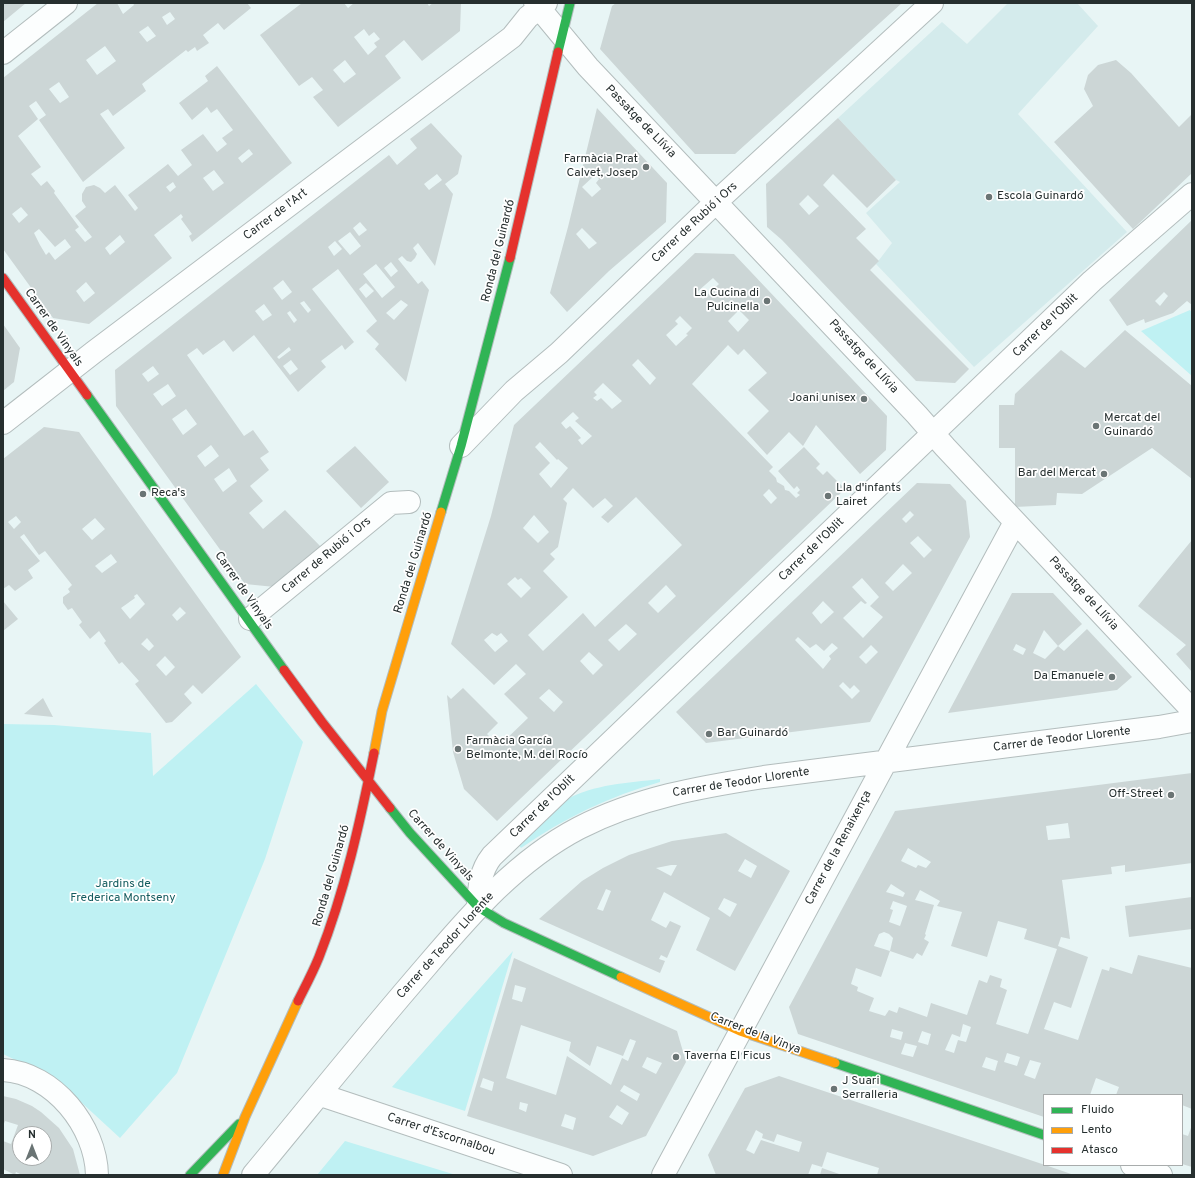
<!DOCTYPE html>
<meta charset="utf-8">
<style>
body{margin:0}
#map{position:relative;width:1195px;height:1178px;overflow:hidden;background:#e8f5f5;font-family:Overpass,sans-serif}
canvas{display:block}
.frame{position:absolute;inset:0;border:4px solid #262f2f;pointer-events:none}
.legend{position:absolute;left:1043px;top:1094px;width:140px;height:72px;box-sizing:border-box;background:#fff;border:1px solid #a8acac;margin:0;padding:5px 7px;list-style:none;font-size:12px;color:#262f2f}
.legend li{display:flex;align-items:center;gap:8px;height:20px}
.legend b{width:20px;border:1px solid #a8acac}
.north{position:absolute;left:12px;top:1126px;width:40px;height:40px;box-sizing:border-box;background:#fff;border:1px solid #a8acac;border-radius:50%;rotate:0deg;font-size:11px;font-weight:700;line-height:16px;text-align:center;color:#262f2f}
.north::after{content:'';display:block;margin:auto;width:14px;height:18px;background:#6a7474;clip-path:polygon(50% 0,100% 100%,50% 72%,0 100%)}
</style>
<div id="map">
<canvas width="1195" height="1178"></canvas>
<div class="frame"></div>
<ul class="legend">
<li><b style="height:5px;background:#30b455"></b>Fluido</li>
<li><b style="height:5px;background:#ff9f0a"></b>Lento</li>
<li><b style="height:5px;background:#e5322d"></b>Atasco</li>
</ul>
<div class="north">N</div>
</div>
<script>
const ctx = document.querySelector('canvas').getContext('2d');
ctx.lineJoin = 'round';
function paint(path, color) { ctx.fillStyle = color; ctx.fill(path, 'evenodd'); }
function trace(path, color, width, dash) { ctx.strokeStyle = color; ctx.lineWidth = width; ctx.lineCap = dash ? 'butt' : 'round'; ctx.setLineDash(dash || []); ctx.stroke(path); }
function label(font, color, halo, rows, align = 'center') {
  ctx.font = font + ' Overpass,sans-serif'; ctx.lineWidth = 3.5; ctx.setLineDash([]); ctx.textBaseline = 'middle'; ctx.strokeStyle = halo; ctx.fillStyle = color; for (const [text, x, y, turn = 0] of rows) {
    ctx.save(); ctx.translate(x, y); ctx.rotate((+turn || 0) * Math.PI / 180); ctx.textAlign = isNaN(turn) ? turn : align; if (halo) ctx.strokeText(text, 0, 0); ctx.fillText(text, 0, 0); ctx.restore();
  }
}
paint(new Path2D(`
 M 1008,3 L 1077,3 L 1098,26 L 1018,114 L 1127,232 L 974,367 L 876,264 L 892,243 L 866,213 L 900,182 L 896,180 L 838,118 L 942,22 L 967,44 Z`), '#d4ebec');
paint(new Path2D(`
 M 1190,310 L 1192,313 L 1192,376 L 1141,331 Z
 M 256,684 L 303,742 L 265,859 L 177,1073 L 120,1138 L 57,1080 L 3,1054 L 3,724 L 54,725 L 151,733 L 153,776 Z
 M 660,779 L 660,782 C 610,796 564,818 521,848 L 518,844 L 565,800 C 595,784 627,783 660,779 Z
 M 513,951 L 465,1111 L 392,1087 Z
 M 345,1141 L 456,1175 L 317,1175 Z`), '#bff1f3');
paint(new Path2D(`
 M 3,3 L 26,3 L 3,22 Z
 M 98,3 L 117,3 L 123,14 L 134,5 L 133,3 L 247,3 L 251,8 L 224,30 L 218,23 L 203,35 L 209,43 L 197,51 L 195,47 L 188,52 L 186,50 L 142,84 L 146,91 L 113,116 L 108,109 L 100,114 L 125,148 L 83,182 L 39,120 L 46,115 L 36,101 L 29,106 L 38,119 L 18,136 L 41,167 L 31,174 L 41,186 L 47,181 L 55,191 L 54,193 L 79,227 L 75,230 L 85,242 L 92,237 L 75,216 L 86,207 L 82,201 L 82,194 L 86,187 L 94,185 L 100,188 L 105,193 L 115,185 L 135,211 L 138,208 L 128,195 L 168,164 L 178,176 L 192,165 L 181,150 L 203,134 L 217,152 L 227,144 L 222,138 L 233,130 L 217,109 L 211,113 L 207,107 L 192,120 L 179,103 L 208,81 L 205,76 L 217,66 L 292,163 L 192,242 L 189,236 L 192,234 L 181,219 L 183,217 L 181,214 L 154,235 L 172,258 L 89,324 L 53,318 L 3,249 L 3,78 ZM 170,12 L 175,19 L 167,25 L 162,17 ZM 148,26 L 156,36 L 147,42 L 139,32 ZM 105,46 L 116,61 L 97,75 L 86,60 ZM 59,82 L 69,97 L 60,103 L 49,89 ZM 249,149 L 253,154 L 242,163 L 238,158 ZM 214,170 L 224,183 L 213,191 L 203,178 ZM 173,182 L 176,187 L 170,192 L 166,187 ZM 21,207 L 28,215 L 19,223 L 12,214 ZM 39,229 L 55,247 L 65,239 L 71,247 L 55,260 L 49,252 L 46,255 L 40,245 L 34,233 ZM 120,235 L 125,242 L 110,255 L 105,248 ZM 86,282 L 95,293 L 84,302 L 76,291 Z
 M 302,3 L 344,3 L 348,8 L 354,3 L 427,3 L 429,6 L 433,3 L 461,3 L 460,31 L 422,61 L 404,40 L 385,56 L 401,78 L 338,127 L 313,97 L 323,90 L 312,77 L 299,86 L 260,35 ZM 364,29 L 369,36 L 374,32 L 380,39 L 374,43 L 377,47 L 368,55 L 354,37 ZM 345,60 L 356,74 L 344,83 L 333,70 Z
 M 616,3 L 902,3 L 735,154 L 695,154 L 600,49 L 612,6 Z
 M 1116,60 L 1131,73 L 1179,127 L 1192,114 L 1192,173 L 1133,229 L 1054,142 L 1093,106 L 1084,89 L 1088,75 L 1098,65 Z
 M 597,108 L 667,183 L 666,222 L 609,271 L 567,312 L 550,293 L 568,227 ZM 595,175 L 599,179 L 596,183 L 601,189 L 592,197 L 582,187 ZM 582,228 L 597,243 L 589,249 L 576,234 Z
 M 838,118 L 896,180 L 867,208 L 833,174 L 823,185 L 866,229 L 856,238 L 879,261 L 870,270 L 969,369 L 955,383 L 916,381 L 782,240 L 767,227 L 766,184 ZM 808,195 L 819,206 L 809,215 L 799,204 Z
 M 431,123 L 462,156 L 458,174 L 445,184 L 453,194 L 435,266 L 418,243 L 413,248 L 417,254 L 415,258 L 411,262 L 407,261 L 402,256 L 398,259 L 418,284 L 422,281 L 429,290 L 406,382 L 375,349 L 379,344 L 366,331 L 377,321 L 338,269 L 312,289 L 354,342 L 345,350 L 342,345 L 321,361 L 326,367 L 298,392 L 254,335 L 233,352 L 224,340 L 203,355 L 197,348 L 187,355 L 244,436 L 253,430 L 269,452 L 260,458 L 269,470 L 250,486 L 263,501 L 249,513 L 263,529 L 285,510 L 321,547 L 275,587 L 245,584 L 116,406 L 115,370 L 389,155 L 397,165 L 417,148 L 410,139 ZM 437,174 L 442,180 L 429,190 L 424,184 ZM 360,222 L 367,230 L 359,236 L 353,228 ZM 350,232 L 361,246 L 350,255 L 338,241 ZM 335,241 L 342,249 L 334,256 L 328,247 ZM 391,262 L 398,271 L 391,277 L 384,268 ZM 376,264 L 395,287 L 382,298 L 363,274 ZM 283,280 L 292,292 L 282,300 L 273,288 ZM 366,283 L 374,291 L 366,298 L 359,289 ZM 401,300 L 408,305 L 394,320 L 386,313 ZM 304,301 L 311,310 L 308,313 L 300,303 ZM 264,304 L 272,315 L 263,321 L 255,311 ZM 290,311 L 297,320 L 294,323 L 287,313 ZM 289,347 L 291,350 L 279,359 L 277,357 ZM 291,360 L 298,369 L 290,375 L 283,366 ZM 153,366 L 159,374 L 148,382 L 142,374 ZM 168,384 L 176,396 L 162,406 L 153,394 ZM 186,409 L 197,424 L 183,435 L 172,419 ZM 211,445 L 219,456 L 205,467 L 197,456 ZM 229,468 L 237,481 L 223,492 L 214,479 Z
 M 1192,220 L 1192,305 L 1187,301 L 1173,313 L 1145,323 L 1144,319 L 1127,326 L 1109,300 ZM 1164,292 L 1168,296 L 1160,306 L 1155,301 Z
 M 695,253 L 734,254 L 887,416 L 886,450 L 860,474 L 816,425 L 803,446 L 789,432 L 767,455 L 747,433 L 769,411 L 748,390 L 767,373 L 744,349 L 738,355 L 728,345 L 692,384 L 773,467 L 769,471 L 776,478 L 777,482 L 784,486 L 785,490 L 789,491 L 796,498 L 800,495 L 797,493 L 800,490 L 797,486 L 794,489 L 778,471 L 804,447 L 820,464 L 816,468 L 823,475 L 827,471 L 845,489 L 497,821 L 464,789 L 453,752 L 447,695 L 451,699 L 463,688 L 498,723 L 487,734 L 499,746 L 528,718 L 504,694 L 526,674 L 516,664 L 494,685 L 451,644 L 491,516 L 514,425 ZM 713,278 L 719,284 L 703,299 L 697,292 ZM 739,310 L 749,320 L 738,332 L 728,321 ZM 680,316 L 692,328 L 686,334 L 688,335 L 676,346 L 666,335 L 678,324 L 675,321 ZM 638,359 L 656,378 L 650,385 L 632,365 ZM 603,383 L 622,401 L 612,409 L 601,398 L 597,401 L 593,398 L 597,395 L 594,392 ZM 573,412 L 579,418 L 575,421 L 592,436 L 582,445 L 578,440 L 581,438 L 570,426 L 566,429 L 561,423 ZM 540,442 L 557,460 L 558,459 L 568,468 L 551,488 L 539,474 L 550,463 L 535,447 ZM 573,488 L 593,508 L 605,498 L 613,506 L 601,517 L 608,523 L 636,497 L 682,545 L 595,627 L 583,613 L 543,651 L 528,635 L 568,597 L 543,571 L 555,559 L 550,554 L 558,547 L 567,503 L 563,499 ZM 769,489 L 777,498 L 771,504 L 763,495 ZM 534,515 L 549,532 L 538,543 L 523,528 ZM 515,577 L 518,580 L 521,578 L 531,588 L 521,598 L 507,584 ZM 666,585 L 676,596 L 658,613 L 648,603 ZM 626,624 L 637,634 L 619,651 L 608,640 ZM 492,633 L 497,636 L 501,633 L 508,641 L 495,652 L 484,640 ZM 589,652 L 603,665 L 593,675 L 580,661 ZM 549,689 L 563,702 L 554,712 L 539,698 Z
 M 3,324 L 20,348 L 14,382 L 3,391 Z
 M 1125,330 L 1192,386 L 1192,479 L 1152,448 L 1082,494 L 1057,493 L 1056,505 L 1015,507 L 1015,448 L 999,448 L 999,405 L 1014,405 L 1015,394 L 1061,350 L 1085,368 Z
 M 44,427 L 79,432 L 241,657 L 202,694 L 193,685 L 184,694 L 192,703 L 172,722 L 166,723 L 135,684 L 139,681 L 122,662 L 119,664 L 104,643 L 106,641 L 99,631 L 90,639 L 79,625 L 82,622 L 72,608 L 68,610 L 63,603 L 63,597 L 70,592 L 68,589 L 72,585 L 45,551 L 39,555 L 24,534 L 20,537 L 40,561 L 28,570 L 33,578 L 15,591 L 9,585 L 3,589 L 3,459 ZM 16,516 L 21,522 L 14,529 L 8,522 ZM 95,518 L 105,529 L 92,540 L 82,529 ZM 111,554 L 117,562 L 102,573 L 95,566 ZM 137,594 L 145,604 L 130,619 L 121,608 L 135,598 L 134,596 ZM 180,607 L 186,613 L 177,621 L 172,615 ZM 147,638 L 154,646 L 149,651 L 141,644 ZM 165,656 L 175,667 L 166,676 L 156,665 Z
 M 355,446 L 389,482 L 361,508 L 326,471 Z
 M 917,483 L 950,484 L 966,501 L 970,537 L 870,722 L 706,743 L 676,712 ZM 910,511 L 914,515 L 906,523 L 902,519 ZM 918,536 L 932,550 L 924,558 L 910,543 ZM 903,564 L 912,573 L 893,591 L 885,583 ZM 862,578 L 879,597 L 870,606 L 883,617 L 863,638 L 843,618 L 861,601 L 865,604 L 867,603 L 852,587 ZM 823,601 L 834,612 L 821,624 L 812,613 ZM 798,637 L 810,648 L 816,644 L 824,651 L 832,643 L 838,648 L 829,656 L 831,659 L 823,669 L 795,640 ZM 871,645 L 878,652 L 866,664 L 859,657 ZM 843,682 L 850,689 L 854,685 L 860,691 L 852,699 L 839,686 Z
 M 1192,540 L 1192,672 L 1176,654 L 1186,645 L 1138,606 Z
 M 1012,593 L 1053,593 L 1082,624 L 1058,646 L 1064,651 L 1087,629 L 1132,677 L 1117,690 L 948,713 ZM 1044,630 L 1058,646 L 1045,659 L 1033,653 ZM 1016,644 L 1026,649 L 1023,655 L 1013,650 Z
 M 3,601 L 18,619 L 3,631 Z
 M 43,698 L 53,717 L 24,714 Z
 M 1192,773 L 1192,863 L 1125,872 L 1125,865 L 1111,867 L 1112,874 L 1062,880 L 1070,939 L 1061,937 L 1058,946 L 1088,957 L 1071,1008 L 1054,1002 L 1044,1029 L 1078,1040 L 1102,969 L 1109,971 L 1110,967 L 1132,974 L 1138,955 L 1192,968 L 1192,1109 L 1182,1105 L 1182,1095 L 1116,1095 L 1119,1087 L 1096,1078 L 1090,1095 L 1044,1095 L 1044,1117 L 798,1034 L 789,1007 L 895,811 ZM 1068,823 L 1070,838 L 1048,840 L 1046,826 ZM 908,848 L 931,862 L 926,868 L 918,865 L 916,868 L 901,861 ZM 891,884 L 905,893 L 903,897 L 886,892 ZM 920,890 L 940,901 L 937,906 L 962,912 L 951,946 L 987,957 L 998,921 L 1027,929 L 1024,939 L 1057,949 L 1028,1034 L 996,1024 L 1007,990 L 1000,987 L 1002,979 L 990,975 L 987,983 L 979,980 L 967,1015 L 931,1003 L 927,1017 L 899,1007 L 897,1013 L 889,1010 L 885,1016 L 869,1011 L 874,998 L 857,991 L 858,987 L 851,984 L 856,968 L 881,977 L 890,951 L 874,946 L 879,934 L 884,932 L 889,934 L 893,938 L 890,951 L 913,959 L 917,953 L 922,956 L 929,942 L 924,939 L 926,935 L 925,934 L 934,905 L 915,900 ZM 893,901 L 907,906 L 900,926 L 889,922 L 893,910 L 890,909 ZM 963,1024 L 971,1027 L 966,1042 L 958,1040 L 954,1053 L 945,1050 L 952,1034 L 960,1037 ZM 892,1029 L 903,1032 L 901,1040 L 890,1037 ZM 922,1031 L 931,1034 L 928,1045 L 918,1042 ZM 905,1043 L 917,1046 L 913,1057 L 901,1054 ZM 1007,1053 L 1020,1057 L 1017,1066 L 1004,1062 ZM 986,1057 L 998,1061 L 995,1071 L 982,1067 ZM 1030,1060 L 1041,1063 L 1035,1079 L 1024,1075 Z
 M 726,833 L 790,871 L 735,971 L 696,950 L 710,918 L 664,892 L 651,920 L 666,928 L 670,921 L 681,926 L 667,958 L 661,955 L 659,959 L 665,961 L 660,973 L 539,919 L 582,881 L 603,868 L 629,855 L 672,841 ZM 745,859 L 757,866 L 751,878 L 738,871 ZM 671,865 L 677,865 L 671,876 L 656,868 ZM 606,889 L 611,891 L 603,911 L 597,909 ZM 724,898 L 737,904 L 730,917 L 718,909 Z
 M 1192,897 L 1192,929 L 1129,937 L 1125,906 Z
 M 514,958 L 677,1031 L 686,1062 L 646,1136 L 593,1156 L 467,1116 ZM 515,985 L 526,988 L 522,1002 L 512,999 ZM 521,1025 L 571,1042 L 569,1051 L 590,1066 L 597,1046 L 623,1056 L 630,1039 L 636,1041 L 628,1061 L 622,1058 L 611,1085 L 567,1056 L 556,1095 L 506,1078 ZM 647,1057 L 662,1063 L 656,1074 L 642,1067 ZM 483,1078 L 494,1082 L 492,1091 L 480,1087 ZM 624,1085 L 640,1094 L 637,1101 L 620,1091 ZM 520,1102 L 528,1104 L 526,1112 L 519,1109 ZM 617,1105 L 629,1113 L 622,1125 L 609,1117 ZM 565,1114 L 576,1118 L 573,1130 L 561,1126 Z
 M 779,1076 L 1048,1166 L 1074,1175 L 877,1175 L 879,1168 L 827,1152 L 822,1167 L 812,1164 L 808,1175 L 716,1175 L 708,1155 L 745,1088 ZM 756,1130 L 763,1134 L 762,1138 L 774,1142 L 777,1134 L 802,1142 L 799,1152 L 761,1140 L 754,1154 L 746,1150 Z
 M 3,1096 L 16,1099 L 32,1106 L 41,1112 L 59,1128 L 73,1149 L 80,1175 L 22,1175 L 16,1172 L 15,1175 L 3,1169 L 4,1166 L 3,1165 L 3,1141 L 11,1144 L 18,1125 L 5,1121 L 3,1126 ZM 20,1134 L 44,1134 L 44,1143 L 47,1144 L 44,1158 L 41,1160 L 35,1158 L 20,1158 Z
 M 1192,1125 L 1192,1167 L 1182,1164 L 1182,1134 L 1188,1136 Z
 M 822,1168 L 842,1175 L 820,1175 Z`), '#ccd6d6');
const street = new Path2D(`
 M 535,3 L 588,67 L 917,415 L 945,447 L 1192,710
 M 3,53 L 66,3
 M 3,423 L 94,352 L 512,37 L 528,17 L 546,3
 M 461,446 L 514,391 L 559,353 L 716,202 L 932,3
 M 250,619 L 391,503 L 409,502
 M 478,907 C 479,887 480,871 492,856 L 1092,281 L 1192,194
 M 3,1070 C 54,1073 96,1127 97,1175
 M 321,1095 L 561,1175
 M 1132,1165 L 1161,1175
 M 253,1175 C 306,1111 358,1046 412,983 C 462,925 510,864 579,828 C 637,798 700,787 764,777 L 1159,727 L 1192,721
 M 663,1175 L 1015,522`);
const fast = new Path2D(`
 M 558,52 L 570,3
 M 87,395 L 284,670
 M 441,512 L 461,446 L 510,258
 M 390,808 L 410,833 L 478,907 L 504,923 L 621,977
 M 835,1063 L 1044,1135
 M 190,1175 L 239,1124`);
const slow = new Path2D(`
 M 374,753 L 382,711 L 441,512
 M 621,977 L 740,1031 L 835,1063
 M 223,1175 L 245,1117 L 298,1001`);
const jam = new Path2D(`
 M 510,258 L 558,52
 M 3,278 L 87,395
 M 284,670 L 322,722 L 390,808
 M 298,1001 C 305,987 313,972 319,957 C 345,891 360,822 374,753`);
trace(street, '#b3bdbd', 24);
trace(fast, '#b3bdbd', 11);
trace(slow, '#b3bdbd', 11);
trace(jam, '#b3bdbd', 11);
trace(street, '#fcfefe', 22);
trace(fast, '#30b455', 9);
trace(slow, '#ff9f0a', 9);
trace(jam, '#e5322d', 9);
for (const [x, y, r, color] of [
 [646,167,4,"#6a7474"],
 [989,197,4,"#6a7474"],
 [767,301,4,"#6a7474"],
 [864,399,4,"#6a7474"],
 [1096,426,4,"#6a7474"],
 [1104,474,4,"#6a7474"],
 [143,494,4,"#6a7474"],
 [828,496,4,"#6a7474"],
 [1112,677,4,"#6a7474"],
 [709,734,4,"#6a7474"],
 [458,749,4,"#6a7474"],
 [1171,795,4,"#6a7474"],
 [676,1057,4,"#6a7474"],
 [834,1089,4,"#6a7474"]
]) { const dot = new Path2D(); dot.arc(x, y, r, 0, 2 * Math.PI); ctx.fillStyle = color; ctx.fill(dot); trace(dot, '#fff', 1.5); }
label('12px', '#262f2f', '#fff', [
 ["Passatge de Llívia",640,122,46],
 ["Carrer de l'Art",276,215,-37],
 ["Carrer de Rubió i Ors",695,223,-43],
 ["Ronda del Guinardó",499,251,-76],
 ["Carrer de l'Oblit",1046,326,-44],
 ["Carrer de Vinyals",53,328,55],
 ["Passatge de Llívia",863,357,47],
 ["Carrer de l'Oblit",812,550,-44],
 ["Carrer de Rubió i Ors",327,556,-40],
 ["Ronda del Guinardó",414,563,-73],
 ["Carrer de Vinyals",243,591,55],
 ["Passatge de Llívia",1083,594,47],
 ["Carrer de Teodor Llorente",1062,740,-7],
 ["Carrer de Teodor Llorente",741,783,-9],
 ["Carrer de l'Oblit",543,807,-44],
 ["Carrer de Vinyals",440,846,48],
 ["Carrer de la Renaixença",839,848,-62],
 ["Ronda del Guinardó",332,876,-74],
 ["Carrer de Teodor Llorente",446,946,-48],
 ["Carrer de la Vinya",755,1034,21],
 ["Carrer d'Escornalbou",441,1135,18]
]);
label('12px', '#262f2f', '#fff', [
 ["Farmàcia Prat",638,160,"right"],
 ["Calvet, Josep",638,174,"right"],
 ["Escola Guinardó",997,197],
 ["La Cucina di",759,294,"right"],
 ["Pulcinella",759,308,"right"],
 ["Joani unisex",856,399,"right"],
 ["Mercat del",1104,419],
 ["Guinardó",1104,433],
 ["Bar del Mercat",1096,474,"right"],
 ["Lla d'infants",836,489],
 ["Lairet",836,503],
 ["Reca's",151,494],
 ["Da Emanuele",1104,677,"right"],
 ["Bar Guinardó",717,734],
 ["Farmàcia García",466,742],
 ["Belmonte, M. del Rocío",466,756],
 ["Off-Street",1163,795,"right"],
 ["Taverna El Ficus",684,1057],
 ["J Suari",842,1082],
 ["Serralleria",842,1096]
], 'left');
label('12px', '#145c5f', '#fff', [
 ["Jardins de",123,885],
 ["Frederica Montseny",123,899]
]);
</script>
